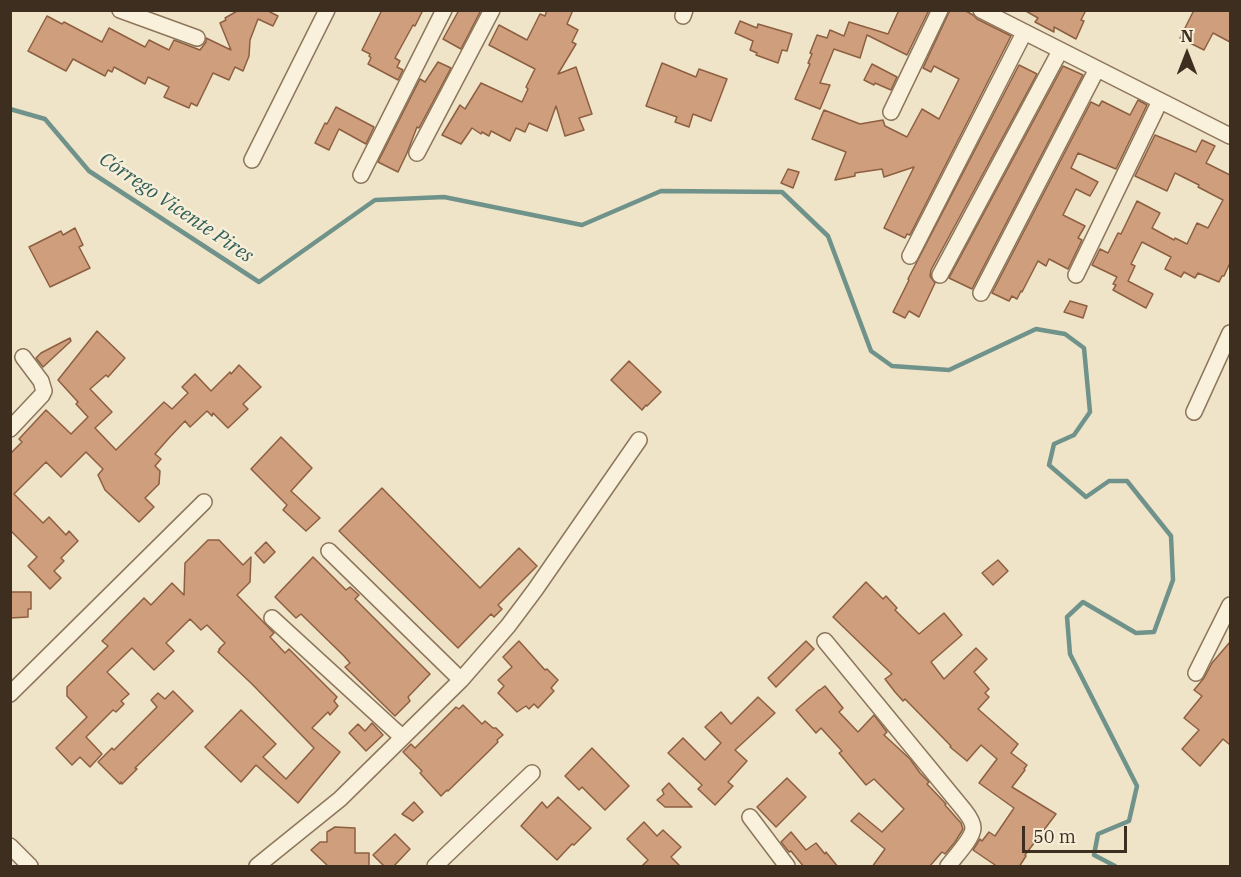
<!DOCTYPE html>
<meta charset="utf-8">
<style>
body{margin:0}
#map{position:relative;width:1241px;height:877px;overflow:hidden;background:#f0e4c8;font-family:"IBM Plex Serif",serif}
canvas{display:block}
.frame{position:absolute;inset:0;border:12px solid #3d2e20;pointer-events:none}
.north{position:absolute;left:1157px;top:24px;width:60px;height:60px;-webkit-text-stroke:4px #f7eed8;paint-order:stroke;rotate:0deg;font-size:16px;font-weight:700;line-height:24px;text-align:center;color:#3d2e20}
.north::after{content:'';display:block;margin:auto;width:21px;height:27px;background:#3d2e20;clip-path:polygon(50% 0,100% 100%,50% 72%,0 100%)}
.scale{position:absolute;left:1022px;top:826px;width:105px;height:27px;box-sizing:border-box;border:3px solid #3d2e20;border-top:0;padding-left:8px;font-size:18px;line-height:21px;white-space:nowrap;color:#3d2e20;-webkit-text-stroke:4px #f7eed8;paint-order:stroke}
</style>
<div id="map">
<canvas width="1241" height="877"></canvas>
<div class="frame"></div>
<div class="north">N</div>
<div class="scale">50 m</div>
</div>
<script>
const ctx = document.querySelector('canvas').getContext('2d');
ctx.lineJoin = 'round';
function trace(path, color, width, dash) { ctx.strokeStyle = color; ctx.lineWidth = width; ctx.lineCap = dash ? 'butt' : 'round'; ctx.setLineDash(dash || []); ctx.stroke(path); }
function paint(path, color) { ctx.fillStyle = color; ctx.fill(path, 'evenodd'); }
function label(font, color, halo, rows, align = 'center') {
  ctx.font = font + ' "IBM Plex Serif",serif'; ctx.lineWidth = 5; ctx.setLineDash([]); ctx.textBaseline = 'middle'; ctx.strokeStyle = halo; ctx.fillStyle = color; for (const [text, x, y, turn = 0] of rows) {
    ctx.save(); ctx.translate(x, y); ctx.rotate((+turn || 0) * Math.PI / 180); ctx.textAlign = isNaN(turn) ? turn : align; if (halo) ctx.strokeText(text, 0, 0); ctx.fillText(text, 0, 0); ctx.restore();
  }
}
trace(new Path2D(`
 M 10,109 L 45,119 L 89,171 L 259,282 L 375,200 L 444,197 L 582,225 L 661,191 L 782,192 L 828,236 L 871,351 L 892,366 L 949,370 L 1036,329 L 1065,334 L 1084,348 L 1090,412 L 1074,435 L 1054,444 L 1049,465 L 1086,497 L 1109,481 L 1127,481 L 1171,536 L 1173,580 L 1154,632 L 1136,633 L 1083,602 L 1067,617 L 1070,654 L 1137,786 L 1129,821 L 1098,834 L 1094,855 L 1115,866`), '#6f938a', 4.5);
const building = new Path2D(`
 M 239,10 L 266,10 L 278,16 L 273,26 L 258,19 L 250,40 L 249,56 L 243,71 L 235,67 L 229,80 L 213,73 L 197,106 L 191,103 L 189,108 L 164,97 L 169,87 L 148,77 L 145,84 L 114,67 L 112,72 L 108,70 L 105,76 L 73,59 L 66,71 L 28,51 L 47,16 L 62,24 L 64,22 L 102,42 L 109,28 L 145,47 L 149,40 L 169,50 L 174,40 L 200,50 L 206,42 L 206,38 L 231,50 L 220,23 L 226,20 L 225,18 Z
 M 382,10 L 423,10 L 415,26 L 413,25 L 395,58 L 400,61 L 397,67 L 403,70 L 398,80 L 368,64 L 371,58 L 369,56 L 370,54 L 362,50 Z
 M 459,10 L 481,10 L 461,49 L 443,39 Z
 M 547,10 L 573,10 L 567,24 L 578,30 L 572,42 L 576,44 L 558,74 L 576,67 L 592,114 L 579,118 L 584,130 L 565,136 L 556,106 L 547,131 L 529,123 L 525,132 L 516,128 L 510,141 L 491,131 L 489,136 L 482,132 L 481,134 L 472,128 L 461,144 L 442,135 L 460,105 L 465,109 L 481,83 L 522,102 L 528,89 L 526,87 L 535,69 L 489,45 L 499,25 L 527,40 L 540,14 L 545,16 Z
 M 899,10 L 929,10 L 907,55 L 867,35 L 860,58 L 834,49 L 820,83 L 830,85 L 820,109 L 795,99 L 810,64 L 808,63 L 812,54 L 810,53 L 817,35 L 827,38 L 830,30 L 844,36 L 849,22 L 888,34 Z
 M 950,10 L 964,10 L 973,15 L 977,19 L 1011,36 L 910,235 L 907,234 L 905,238 L 884,228 L 914,167 L 884,177 L 882,169 L 855,173 L 855,176 L 835,180 L 846,152 L 812,139 L 824,110 L 860,124 L 883,120 L 885,126 L 907,137 L 922,109 L 939,119 L 959,79 L 934,66 L 931,72 L 923,68 Z
 M 1024,10 L 1086,10 L 1081,20 L 1084,21 L 1076,39 L 1054,27 L 1054,32 L 1035,22 L 1038,18 Z
 M 1194,10 L 1230,10 L 1230,42 L 1213,33 L 1204,50 L 1180,38 Z
 M 740,21 L 757,28 L 758,24 L 792,34 L 787,51 L 782,50 L 778,63 L 756,55 L 757,53 L 750,50 L 753,41 L 735,33 Z
 M 438,62 L 451,68 L 419,128 L 417,127 L 407,153 L 398,172 L 378,162 L 420,79 L 425,82 Z
 M 662,63 L 696,77 L 699,69 L 727,79 L 711,121 L 693,114 L 689,127 L 675,122 L 677,117 L 646,106 Z
 M 872,64 L 897,77 L 891,90 L 875,83 L 874,85 L 864,80 Z
 M 1019,65 L 1037,74 L 931,270 L 930,276 L 935,283 L 919,317 L 909,311 L 905,318 L 893,312 L 909,280 L 908,279 Z
 M 1063,66 L 1083,75 L 972,289 L 949,278 Z
 M 1138,100 L 1147,105 L 1116,169 L 1078,153 L 1071,168 L 1098,182 L 1090,196 L 1076,189 L 1063,215 L 1085,226 L 1078,238 L 1082,240 L 1068,269 L 1049,259 L 1046,266 L 1038,261 L 1022,292 L 1021,291 L 1017,299 L 1012,296 L 1009,301 L 992,293 L 1091,102 L 1099,106 L 1102,101 L 1130,115 Z
 M 336,107 L 374,127 L 366,144 L 339,129 L 329,150 L 315,143 L 325,123 L 327,124 Z
 M 1155,135 L 1196,152 L 1202,140 L 1215,146 L 1206,163 L 1230,175 L 1230,263 L 1224,276 L 1222,276 L 1219,282 L 1198,273 L 1195,278 L 1184,272 L 1181,277 L 1165,269 L 1171,257 L 1142,242 L 1131,264 L 1135,266 L 1128,281 L 1153,294 L 1146,308 L 1113,290 L 1116,285 L 1113,284 L 1117,277 L 1092,265 L 1100,249 L 1108,253 L 1118,233 L 1121,234 L 1137,201 L 1160,213 L 1152,228 L 1174,240 L 1175,238 L 1187,244 L 1197,223 L 1208,228 L 1223,200 L 1198,187 L 1199,185 L 1175,173 L 1167,191 L 1135,176 Z
 M 788,169 L 799,172 L 793,188 L 781,183 Z
 M 75,228 L 83,245 L 79,247 L 90,268 L 50,287 L 29,247 L 61,231 L 63,235 Z
 M 1070,301 L 1087,306 L 1083,318 L 1064,312 Z
 M 97,331 L 125,358 L 108,377 L 106,375 L 90,389 L 112,412 L 95,428 L 116,450 L 164,402 L 172,409 L 188,393 L 182,387 L 195,374 L 211,391 L 230,372 L 231,374 L 239,365 L 261,387 L 243,404 L 248,409 L 228,428 L 213,413 L 212,416 L 207,411 L 190,427 L 185,421 L 169,438 L 155,454 L 161,459 L 155,466 L 160,471 L 159,484 L 145,498 L 154,507 L 139,522 L 105,490 L 98,475 L 103,469 L 86,452 L 61,477 L 46,462 L 14,494 L 43,523 L 49,517 L 66,535 L 69,531 L 78,541 L 61,558 L 64,561 L 54,571 L 61,578 L 50,589 L 28,566 L 37,557 L 10,530 L 10,454 L 22,442 L 19,439 L 46,410 L 71,434 L 88,417 L 76,404 L 78,402 L 58,380 Z
 M 70,338 L 71,341 L 43,367 L 36,358 L 41,353 Z
 M 629,361 L 661,392 L 647,406 L 646,405 L 642,410 L 611,380 Z
 M 281,437 L 312,468 L 291,491 L 320,518 L 306,531 L 283,510 L 287,505 L 251,469 Z
 M 382,488 L 480,588 L 519,548 L 537,566 L 498,605 L 502,609 L 494,617 L 491,614 L 458,648 L 339,531 Z
 M 208,540 L 219,540 L 243,565 L 251,557 L 250,582 L 237,595 L 274,633 L 270,637 L 285,653 L 289,649 L 337,697 L 334,701 L 338,706 L 330,715 L 328,712 L 312,728 L 340,752 L 298,803 L 256,765 L 241,782 L 205,747 L 241,710 L 276,744 L 263,757 L 286,779 L 314,748 L 252,684 L 218,652 L 220,649 L 219,649 L 225,643 L 207,625 L 201,630 L 190,619 L 166,643 L 174,651 L 154,670 L 132,648 L 107,672 L 129,694 L 121,701 L 124,704 L 116,712 L 113,710 L 86,737 L 102,754 L 90,767 L 80,757 L 72,765 L 56,748 L 87,717 L 67,696 L 67,687 L 108,646 L 102,641 L 144,598 L 151,605 L 172,583 L 184,595 L 185,563 Z
 M 266,542 L 275,552 L 264,563 L 255,553 Z
 M 313,557 L 346,590 L 350,587 L 359,595 L 355,599 L 430,674 L 408,697 L 410,701 L 395,716 L 345,667 L 350,663 L 344,656 L 301,614 L 296,618 L 275,597 Z
 M 998,560 L 1008,571 L 993,585 L 982,573 Z
 M 866,582 L 883,599 L 886,596 L 897,608 L 895,610 L 919,634 L 944,613 L 962,635 L 931,662 L 944,679 L 976,648 L 987,659 L 974,672 L 989,689 L 985,693 L 989,697 L 978,709 L 1018,744 L 1011,753 L 1027,765 L 1024,769 L 1025,770 L 1012,787 L 1056,814 L 1025,855 L 1026,856 L 1019,867 L 998,867 L 973,850 L 980,839 L 982,841 L 989,832 L 995,836 L 1014,808 L 979,783 L 997,759 L 981,745 L 967,761 L 950,747 L 951,746 L 905,699 L 903,701 L 895,692 L 885,679 L 892,674 L 833,617 Z
 M 10,592 L 31,592 L 31,609 L 28,609 L 28,617 L 10,618 Z
 M 519,641 L 545,670 L 547,669 L 558,680 L 551,688 L 554,691 L 538,708 L 534,704 L 529,709 L 526,706 L 517,712 L 498,693 L 504,686 L 498,680 L 512,667 L 503,657 Z
 M 806,641 L 814,649 L 776,687 L 768,678 Z
 M 1230,642 L 1230,745 L 1223,739 L 1200,766 L 1182,749 L 1199,730 L 1184,718 L 1202,696 L 1194,690 L 1204,678 L 1212,663 Z
 M 825,686 L 843,708 L 839,712 L 858,732 L 874,715 L 887,732 L 884,735 L 910,759 L 920,773 L 929,782 L 927,784 L 946,804 L 945,805 L 961,823 L 963,829 L 955,842 L 945,854 L 942,852 L 929,867 L 872,867 L 885,849 L 851,821 L 859,813 L 882,832 L 904,809 L 874,779 L 866,785 L 839,753 L 842,751 L 821,728 L 816,733 L 796,710 L 819,690 L 820,690 Z
 M 173,691 L 193,711 L 135,768 L 137,769 L 122,784 L 121,782 L 120,784 L 98,762 L 112,748 L 114,750 L 157,707 L 151,700 L 158,693 L 165,699 Z
 M 758,697 L 775,713 L 735,750 L 747,761 L 728,782 L 733,786 L 715,805 L 698,789 L 702,785 L 668,753 L 683,738 L 705,760 L 721,743 L 705,727 L 721,712 L 731,724 Z
 M 463,705 L 482,724 L 485,721 L 493,728 L 496,728 L 503,735 L 497,740 L 498,742 L 488,752 L 448,791 L 447,790 L 441,796 L 420,773 L 422,771 L 403,752 L 411,744 L 415,748 L 456,707 L 459,709 Z
 M 372,723 L 383,735 L 366,751 L 349,733 L 358,724 L 365,731 Z
 M 592,748 L 629,786 L 605,810 L 582,787 L 579,790 L 565,776 Z
 M 787,778 L 806,797 L 776,827 L 757,807 Z
 M 669,783 L 678,793 L 692,807 L 665,807 L 657,800 L 664,794 L 662,790 Z
 M 558,797 L 591,828 L 574,845 L 572,844 L 557,860 L 521,826 L 542,802 L 547,808 Z
 M 414,802 L 423,812 L 413,821 L 402,814 Z
 M 644,822 L 657,836 L 663,830 L 681,847 L 671,857 L 681,867 L 641,867 L 648,860 L 627,839 Z
 M 335,827 L 355,828 L 355,853 L 369,853 L 369,867 L 329,867 L 311,850 L 320,842 L 327,842 L 327,832 Z
 M 791,832 L 806,850 L 816,843 L 825,854 L 826,852 L 838,867 L 804,867 L 791,851 L 789,852 L 781,842 Z
 M 395,834 L 410,849 L 393,867 L 385,867 L 373,855 Z`);
paint(building, '#cf9f7d');
trace(building, '#8d5f41', 1.5);
const minor = new Path2D(`
 M 120,10 L 197,38
 M 981,10 L 1230,136
 M 683,16 L 685,10
 M 891,112 L 940,10
 M 417,153 L 492,10
 M 252,160 L 327,10
 M 361,175 L 444,10
 M 910,256 L 1024,33
 M 940,275 L 1060,51
 M 1076,275 L 1160,101
 M 981,293 L 1097,69
 M 1194,412 L 1230,333
 M 10,429 L 42,395 L 44,391 L 41,381 L 23,357
 M 329,551 L 461,680
 M 272,618 L 402,737
 M 825,641 L 964,810 C 968,815 973,822 973,828 C 973,838 954,858 948,866
 M 1196,673 L 1230,605
 M 10,694 L 204,502
 M 750,817 L 787,866
 M 10,846 L 30,866
 M 257,866 L 340,799 L 461,680 L 508,626 L 535,590 L 639,440
 M 435,866 L 532,773`);
trace(minor, '#8d765c', 18);
trace(minor, '#faf1dc', 15);
label('italic 20px', '#2f5d5a', '#f7eed8', [
 ["Córrego Vicente Pires",176,208,34]
]);
</script>
